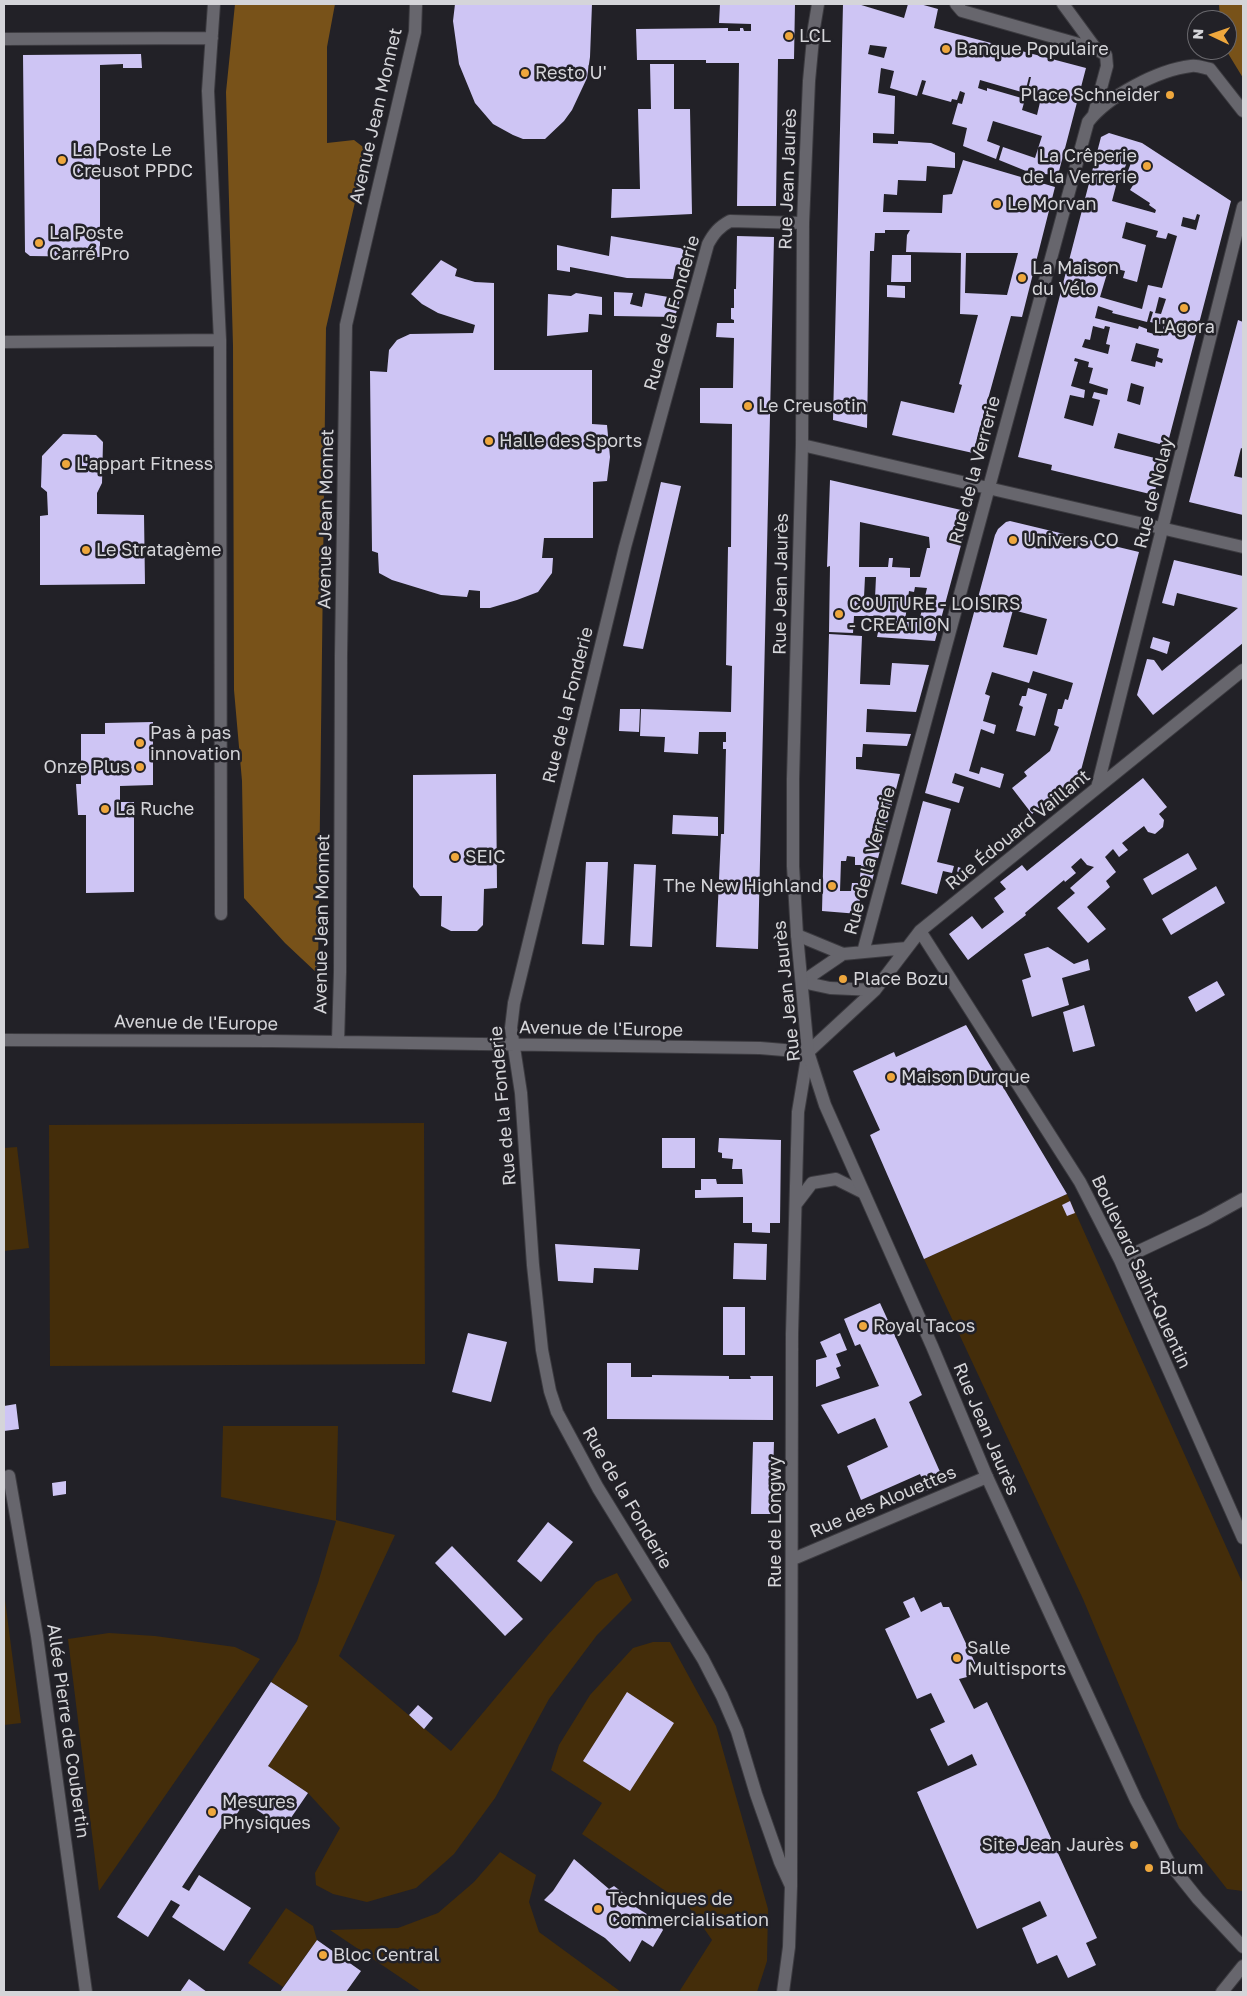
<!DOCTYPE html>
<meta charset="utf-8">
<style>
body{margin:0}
#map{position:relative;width:1247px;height:1996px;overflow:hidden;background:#222127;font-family:"Golos Text",sans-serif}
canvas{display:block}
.frame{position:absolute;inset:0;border:5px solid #d5d5d9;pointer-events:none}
.north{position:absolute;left:1187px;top:10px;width:50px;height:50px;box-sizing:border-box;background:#222127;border:1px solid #6a696e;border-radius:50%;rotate:273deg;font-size:14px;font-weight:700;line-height:20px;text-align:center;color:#d5d5d9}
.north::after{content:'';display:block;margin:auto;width:18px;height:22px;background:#eea73d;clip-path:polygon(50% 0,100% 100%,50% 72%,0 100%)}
</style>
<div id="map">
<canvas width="1247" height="1996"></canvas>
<div class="frame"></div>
<div class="north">N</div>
</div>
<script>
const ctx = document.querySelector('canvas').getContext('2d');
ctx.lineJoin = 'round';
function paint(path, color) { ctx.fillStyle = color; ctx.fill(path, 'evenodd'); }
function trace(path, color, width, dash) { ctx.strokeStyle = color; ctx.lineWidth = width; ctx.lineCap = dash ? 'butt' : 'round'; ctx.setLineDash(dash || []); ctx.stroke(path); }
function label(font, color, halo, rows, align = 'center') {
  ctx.font = font + ' "Golos Text",sans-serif'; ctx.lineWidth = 5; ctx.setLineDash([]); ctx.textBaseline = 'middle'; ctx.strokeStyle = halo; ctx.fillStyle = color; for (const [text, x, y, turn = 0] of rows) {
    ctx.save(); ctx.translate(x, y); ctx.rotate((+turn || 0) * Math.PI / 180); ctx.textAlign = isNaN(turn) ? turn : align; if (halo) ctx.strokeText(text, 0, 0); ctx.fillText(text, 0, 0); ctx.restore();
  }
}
paint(new Path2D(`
 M 424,1123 L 425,1364 L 50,1366 L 49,1125 Z
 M 17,1147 L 29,1248 L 4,1251 L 4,1148 Z
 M 1067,1194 L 1243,1584 L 1243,1891 L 1227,1889 L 1179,1828 L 1083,1599 L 924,1259 Z
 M 223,1426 L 338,1426 L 336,1520 L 395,1535 L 339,1656 L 451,1751 L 548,1635 L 596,1582 L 617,1573 L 632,1600 L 597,1635 L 549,1699 L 495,1798 L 454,1854 L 416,1888 L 367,1902 L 333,1894 L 316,1885 L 315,1873 L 340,1828 L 308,1793 L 268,1766 L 308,1706 L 271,1682 L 297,1641 L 318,1583 L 336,1521 L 221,1497 Z
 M 4,1592 L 21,1723 L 4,1725 Z
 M 109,1633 L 155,1636 L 235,1647 L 260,1659 L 99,1891 L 68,1639 Z
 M 653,1642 L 670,1642 L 716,1726 L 768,1909 L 767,1961 L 757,1992 L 679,1992 L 712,1940 L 689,1907 L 582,1834 L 602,1803 L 551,1770 L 559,1745 L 590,1695 L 633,1648 Z
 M 500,1852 L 536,1875 L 529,1902 L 539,1932 L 621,1992 L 422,1992 L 330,1930 L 398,1928 L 438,1913 L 474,1882 Z
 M 286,1908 L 313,1926 L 317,1940 L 283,1987 L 248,1963 Z`), '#442d0a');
paint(new Path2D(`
 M 235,4 L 335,4 L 327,47 L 327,143 L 354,140 L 367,150 L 326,328 L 318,974 L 285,943 L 244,898 L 242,781 L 234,690 L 233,346 L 226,92 Z
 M 1219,4 L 1243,4 L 1243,78 L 1226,50 L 1227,20 L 1220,20 Z`), '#785219');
paint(new Path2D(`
 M 455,4 L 592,4 L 590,57 L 587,78 L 572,110 L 564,121 L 545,139 L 523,139 L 513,135 L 493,124 L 475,103 L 459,64 L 453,21 Z
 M 720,4 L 795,4 L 794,59 L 778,59 L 776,206 L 737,206 L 739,63 L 706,63 L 706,60 L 637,60 L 636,29 L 728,28 L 728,31 L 740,31 L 740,28 L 743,28 L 744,31 L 751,31 L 751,24 L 719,23 Z
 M 843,4 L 858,4 L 904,18 L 908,4 L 920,4 L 938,9 L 934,28 L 1086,68 L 1058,175 L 1031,173 L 999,160 L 1003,147 L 1035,158 L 1042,136 L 993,121 L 987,141 L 1000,146 L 996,159 L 963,146 L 967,128 L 952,124 L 958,103 L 962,104 L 965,93 L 960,91 L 957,100 L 952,99 L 951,102 L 922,94 L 926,81 L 922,80 L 917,96 L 890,88 L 894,71 L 881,68 L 878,93 L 895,96 L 894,134 L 873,133 L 873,143 L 898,144 L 898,141 L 931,143 L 955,153 L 955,168 L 927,166 L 926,181 L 898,180 L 897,195 L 884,194 L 883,212 L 942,213 L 943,195 L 952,194 L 963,160 L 1055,187 L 1022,317 L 1011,316 L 973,453 L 892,435 L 901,401 L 954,413 L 962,385 L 959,384 L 978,315 L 960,314 L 961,253 L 906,252 L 907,235 L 910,230 L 885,230 L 885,233 L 875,233 L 874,251 L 870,251 L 867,428 L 833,420 ZM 870,45 L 887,47 L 884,58 L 868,54 ZM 1029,77 L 1031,77 L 1027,94 L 1041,98 L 1037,115 L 1022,110 L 1025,99 L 987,88 L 987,91 L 978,88 L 980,80 L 1025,93 ZM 966,253 L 1018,253 L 1007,295 L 965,293 Z
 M 141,54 L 142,68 L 123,68 L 123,64 L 100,65 L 100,257 L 30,256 L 25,252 L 23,55 Z
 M 650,64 L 674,64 L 674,109 L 690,109 L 692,214 L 611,218 L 612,189 L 640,189 L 638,109 L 651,109 Z
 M 1109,133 L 1142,143 L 1231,201 L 1167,446 L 1118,433 L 1114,448 L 1163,460 L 1154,495 L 1051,470 L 1052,465 L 1018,457 L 1101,137 ZM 1127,162 L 1131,163 L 1123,184 L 1127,184 L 1129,178 L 1135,182 L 1130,190 L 1150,203 L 1149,205 L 1156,210 L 1155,213 L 1112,201 L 1117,182 L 1119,183 ZM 1197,214 L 1200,215 L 1196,230 L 1181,226 L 1183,217 L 1195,220 ZM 1126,222 L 1158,231 L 1156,237 L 1166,239 L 1168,233 L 1177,236 L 1162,288 L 1148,285 L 1142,309 L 1100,297 L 1109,267 L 1125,271 L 1123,278 L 1137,282 L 1146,245 L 1122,238 ZM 1159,297 L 1166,299 L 1161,314 L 1155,313 ZM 1098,306 L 1113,311 L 1112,313 L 1147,322 L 1150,311 L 1153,312 L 1150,322 L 1164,325 L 1161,336 L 1147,332 L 1147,329 L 1139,326 L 1138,329 L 1095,318 ZM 1093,326 L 1104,329 L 1105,326 L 1110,327 L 1106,344 L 1110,345 L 1108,354 L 1082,347 L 1085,339 L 1090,340 ZM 1136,343 L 1159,349 L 1157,357 L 1163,359 L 1162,363 L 1156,361 L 1155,367 L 1131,361 ZM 1075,358 L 1089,362 L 1088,367 L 1093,368 L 1089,383 L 1108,389 L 1107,395 L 1094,392 L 1092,398 L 1100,400 L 1093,426 L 1064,418 L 1070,395 L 1084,398 L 1085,390 L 1071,386 L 1078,362 L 1074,361 ZM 1131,383 L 1144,387 L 1140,405 L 1127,401 Z
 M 611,236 L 685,249 L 684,271 L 675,269 L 673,279 L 627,278 L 570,267 L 570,272 L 557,270 L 557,245 L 609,256 Z
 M 737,236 L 774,237 L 758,949 L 716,947 L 721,834 L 724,834 L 726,749 L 723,749 L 723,742 L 726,742 L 726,732 L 699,732 L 698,754 L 664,752 L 665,737 L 640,736 L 641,709 L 731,712 L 732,666 L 726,665 L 728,547 L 731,547 L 732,424 L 700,423 L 700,388 L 733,388 L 734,338 L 716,337 L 717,323 L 734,323 L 734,320 L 731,319 L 731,308 L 734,308 L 734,289 L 736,289 Z
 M 892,255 L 911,255 L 911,282 L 891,282 Z
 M 441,260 L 457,269 L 455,276 L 475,282 L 494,283 L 494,370 L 592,370 L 592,424 L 607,425 L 610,457 L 607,481 L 593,482 L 593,538 L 544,538 L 542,558 L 553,558 L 552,573 L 538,592 L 517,600 L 490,608 L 480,608 L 480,591 L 469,590 L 467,597 L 441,595 L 392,580 L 379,573 L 378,553 L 372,551 L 370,371 L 387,372 L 389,350 L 397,340 L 410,334 L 473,333 L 475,325 L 438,313 L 422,304 L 411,294 Z
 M 887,285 L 905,286 L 905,298 L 887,297 Z
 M 614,292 L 633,293 L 630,304 L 642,307 L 645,293 L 680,299 L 675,317 L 614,316 Z
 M 576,293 L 602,297 L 602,315 L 589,314 L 588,332 L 547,336 L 548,294 L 571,296 Z
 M 1238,320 L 1243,322 L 1243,449 L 1241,448 L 1234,476 L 1243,478 L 1243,515 L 1189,502 Z
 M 63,434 L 96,435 L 103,442 L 102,483 L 97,493 L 97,514 L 144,515 L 145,584 L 40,585 L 40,516 L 48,515 L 47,492 L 41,487 L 42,456 Z
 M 830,480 L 970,512 L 935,641 L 877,637 L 878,632 L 885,633 L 885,630 L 881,630 L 881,616 L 854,616 L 853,633 L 829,632 L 830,566 L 827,567 ZM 860,522 L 929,537 L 930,548 L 927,548 L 920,577 L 910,577 L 910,568 L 892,567 L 893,558 L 889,558 L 888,567 L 859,567 ZM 865,577 L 876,577 L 875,598 L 864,597 ZM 915,587 L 927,588 L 919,622 L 905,621 L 909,591 L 914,592 Z
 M 661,482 L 681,486 L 643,649 L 623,646 Z
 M 1010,521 L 1139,552 L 1080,774 L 1032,814 L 1012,788 L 1027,776 L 1024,772 L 1050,751 L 1059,727 L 1054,725 L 1058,709 L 1062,709 L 1065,699 L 1068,700 L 1073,683 L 1033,671 L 1029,683 L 992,672 L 985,694 L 990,696 L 983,721 L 996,725 L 994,734 L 981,729 L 969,771 L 979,774 L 981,767 L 1004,774 L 1000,788 L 955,773 L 952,783 L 964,787 L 959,803 L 925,793 L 995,535 L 998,529 L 1006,522 ZM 1013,610 L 1047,619 L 1037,655 L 1003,647 Z
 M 1174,560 L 1243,576 L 1243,643 L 1153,715 L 1137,695 L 1147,659 L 1154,660 L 1162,671 L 1238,608 L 1177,593 L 1174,606 L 1162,603 Z
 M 829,634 L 862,636 L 860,684 L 890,685 L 892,663 L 929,665 L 916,712 L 867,709 L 866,732 L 911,734 L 907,746 L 863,744 L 862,757 L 856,757 L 856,769 L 900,774 L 871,885 L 860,877 L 861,865 L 855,865 L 855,857 L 847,856 L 846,861 L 841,861 L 840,891 L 851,891 L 852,883 L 859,883 L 867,889 L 860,892 L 859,914 L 822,911 Z
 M 1153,637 L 1170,642 L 1167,654 L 1150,648 Z
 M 1028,688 L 1047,694 L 1035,736 L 1016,731 L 1023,707 L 1019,705 L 1022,696 L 1026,696 Z
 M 620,709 L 640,709 L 639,732 L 619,731 Z
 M 153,722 L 153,785 L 120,786 L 120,802 L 134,802 L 134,892 L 86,893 L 86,815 L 78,815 L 76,784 L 81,784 L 81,734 L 105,734 L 105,723 Z
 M 496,774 L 497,888 L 484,889 L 483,925 L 477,931 L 451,931 L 441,926 L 442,896 L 420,896 L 413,887 L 413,775 Z
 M 1143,778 L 1167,807 L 1159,814 L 1164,820 L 1163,827 L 1155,834 L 1148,832 L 1144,826 L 1122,843 L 1128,850 L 1119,857 L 1113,849 L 1105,857 L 1116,872 L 1106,881 L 1110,887 L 1087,907 L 1106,929 L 1088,943 L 1057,908 L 1075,893 L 1070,888 L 1094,867 L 1087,865 L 1081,858 L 1071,867 L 1076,873 L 1065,882 L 1064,880 L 1025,913 L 1026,915 L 968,960 L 949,934 L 972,916 L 982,929 L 1004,912 L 994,898 L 1006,889 L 1000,882 L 1022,865 L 1027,871 Z
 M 923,801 L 951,809 L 937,862 L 954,866 L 952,873 L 943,871 L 937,894 L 901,884 Z
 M 673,815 L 718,817 L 718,836 L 672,834 Z
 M 1188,853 L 1197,869 L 1152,895 L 1143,879 Z
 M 586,862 L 608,862 L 604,945 L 582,944 Z
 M 634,864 L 656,865 L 652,947 L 630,946 Z
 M 958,867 L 964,869 L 962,873 L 957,872 Z
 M 1216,886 L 1225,903 L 1171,935 L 1162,919 Z
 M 1048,947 L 1074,964 L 1088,959 L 1090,970 L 1062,978 L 1069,1005 L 1032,1017 L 1022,980 L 1031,977 L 1024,954 Z
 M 1217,981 L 1225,995 L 1196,1012 L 1188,997 Z
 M 1084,1005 L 1095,1046 L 1073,1052 L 1063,1012 Z
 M 966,1025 L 1067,1194 L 924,1259 L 870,1135 L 880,1130 L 853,1071 L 894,1052 L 896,1057 Z
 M 662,1138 L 695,1138 L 695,1168 L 662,1168 Z
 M 719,1138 L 781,1140 L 780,1223 L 770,1223 L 770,1233 L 752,1232 L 752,1223 L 743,1223 L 743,1197 L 695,1198 L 695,1190 L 701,1190 L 701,1179 L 716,1179 L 717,1184 L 743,1184 L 742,1169 L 732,1169 L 733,1159 L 722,1158 L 722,1153 L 718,1152 Z
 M 1070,1201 L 1075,1213 L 1067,1216 L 1062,1205 Z
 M 734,1243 L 767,1244 L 766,1280 L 733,1279 Z
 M 555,1244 L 640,1249 L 638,1270 L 594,1268 L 593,1283 L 558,1281 Z
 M 880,1303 L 922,1395 L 909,1402 L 941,1474 L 951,1470 L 954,1478 L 927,1491 L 920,1474 L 861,1500 L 847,1466 L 888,1447 L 875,1418 L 838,1434 L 821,1405 L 879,1386 L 860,1344 L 855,1346 L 844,1319 Z
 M 723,1307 L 745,1307 L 745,1355 L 723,1355 Z
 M 468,1333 L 507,1342 L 491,1402 L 452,1392 Z
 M 840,1333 L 847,1350 L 836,1354 L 841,1366 L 836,1368 L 840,1378 L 816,1387 L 816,1360 L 827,1357 L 820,1342 Z
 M 607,1363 L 631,1363 L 631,1377 L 652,1377 L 652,1375 L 729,1376 L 729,1379 L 751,1379 L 750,1376 L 773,1376 L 773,1420 L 607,1419 Z
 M 16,1404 L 19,1429 L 4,1431 L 4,1406 Z
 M 753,1442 L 774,1442 L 772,1514 L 751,1514 Z
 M 66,1481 L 66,1494 L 53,1496 L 52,1483 Z
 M 548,1522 L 573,1542 L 541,1582 L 517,1561 Z
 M 452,1546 L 523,1619 L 505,1636 L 435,1563 Z
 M 914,1597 L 921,1612 L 941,1602 L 943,1607 L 949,1607 L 976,1665 L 974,1667 L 974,1672 L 970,1674 L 971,1676 L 959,1679 L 974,1709 L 987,1702 L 1027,1786 L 1097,1938 L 1086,1943 L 1096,1965 L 1068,1978 L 1057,1955 L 1037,1964 L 1022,1928 L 1047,1916 L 1040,1901 L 977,1929 L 917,1792 L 977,1765 L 972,1754 L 948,1766 L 930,1729 L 945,1722 L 931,1693 L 917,1699 L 885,1629 L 910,1617 L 903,1602 Z
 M 271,1682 L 308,1706 L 268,1766 L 308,1793 L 284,1828 L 245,1802 L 225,1831 L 221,1828 L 182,1887 L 189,1891 L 199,1875 L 251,1908 L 224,1951 L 172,1917 L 180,1905 L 171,1900 L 148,1937 L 117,1917 Z
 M 627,1692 L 674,1723 L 630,1791 L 583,1761 Z
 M 418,1705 L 433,1718 L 424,1729 L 409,1715 Z
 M 574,1859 L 609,1889 L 614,1886 L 630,1898 L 634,1906 L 658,1921 L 663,1930 L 653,1947 L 642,1940 L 630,1962 L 605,1938 L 544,1900 L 553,1891 Z
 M 317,1940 L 361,1971 L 346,1992 L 280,1992 Z
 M 189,1979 L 207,1992 L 180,1992 Z`), '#cec5f4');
const street = new Path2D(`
 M 956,4 L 962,11 L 1096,49 L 1106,55 L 1107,66 L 1094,114
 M 1063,4 L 1096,49
 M 4,39 L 212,38
 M 220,340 L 221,914
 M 4,342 L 220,340 L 208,91 L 214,4
 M 802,445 L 1243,547
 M 1097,788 L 1243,207
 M 920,931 L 1080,1182 L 1120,1260 L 1243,1538
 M 797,935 L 843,954
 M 863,952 L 1088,122 C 1108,96 1158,70 1191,66 C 1198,65 1204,68 1210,69 L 1243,111
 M 802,982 L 843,954 L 907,948
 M 802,982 L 830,988 L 875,990
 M 4,1040 L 271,1041 L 760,1048 L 808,1052
 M 338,1042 L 340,972 L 341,655 L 346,325 L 415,32 L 416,4
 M 808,1052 L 875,990 L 920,931 L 1243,670
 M 796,1204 L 812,1183 L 836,1179 L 864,1193
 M 1120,1260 L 1205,1220 L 1243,1199
 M 9,1476 L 37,1636 L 86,1992
 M 793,1559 L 987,1477
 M 791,1886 L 780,1862 L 756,1794 L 737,1731 L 722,1696 L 703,1659 L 598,1488 L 557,1412 L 550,1391 L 542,1350 L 533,1265 L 521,1093 L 511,1028 L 514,1003 L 625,547 L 708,244 C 714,233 719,227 730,221 L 803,223
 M 783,1992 L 789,1947 L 791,1886 L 792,1334 L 798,1112 L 808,1052`);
const secondary = new Path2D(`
 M 818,4 L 814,28 L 809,81 L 803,223 L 802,445 L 793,779 L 793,866 L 797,935 L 808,1052 L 825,1105 L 932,1346 L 987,1477 L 1136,1800 L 1170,1864 L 1198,1899 L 1243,1947
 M 1222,1992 L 1243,1966`);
trace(street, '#3c3b40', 14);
trace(secondary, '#3c3b40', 14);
trace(street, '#67666d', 12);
trace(secondary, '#67666d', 12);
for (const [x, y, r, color] of [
 [789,36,5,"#eea73d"],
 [946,49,5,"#eea73d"],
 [525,73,5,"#eea73d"],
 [1170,95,5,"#eea73d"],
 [62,160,5,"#eea73d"],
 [1147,166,5,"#eea73d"],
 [997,204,5,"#eea73d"],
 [39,243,5,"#eea73d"],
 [1022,278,5,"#eea73d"],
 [1184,308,5,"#eea73d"],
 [748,406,5,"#eea73d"],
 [489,441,5,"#eea73d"],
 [66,464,5,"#eea73d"],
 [1013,540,5,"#eea73d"],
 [86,550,5,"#eea73d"],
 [839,614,5,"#eea73d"],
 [140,743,5,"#eea73d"],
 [140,767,5,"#eea73d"],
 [105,809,5,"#eea73d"],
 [455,857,5,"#eea73d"],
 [832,886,5,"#eea73d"],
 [843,979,5,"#eea73d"],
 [891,1077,5,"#eea73d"],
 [863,1326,5,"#eea73d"],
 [957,1658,5,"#eea73d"],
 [212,1812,5,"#eea73d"],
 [1134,1845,5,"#eea73d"],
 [1149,1868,5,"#eea73d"],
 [598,1909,5,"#eea73d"],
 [323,1955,5,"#eea73d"]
]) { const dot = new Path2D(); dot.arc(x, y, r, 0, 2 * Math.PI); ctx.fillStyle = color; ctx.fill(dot); trace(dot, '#222127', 2); }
label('18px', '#d5d5d9', '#222127', [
 ["LCL",799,36],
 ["Banque Populaire",956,49],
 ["Resto U'",535,73],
 ["Place Schneider",1160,95,"right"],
 ["La Poste Le",72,150],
 ["Creusot PPDC",72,171],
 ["La Crêperie",1137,156,"right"],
 ["de la Verrerie",1137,177,"right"],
 ["Le Morvan",1007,204],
 ["La Poste",49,233],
 ["Carré Pro",49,254],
 ["La Maison",1032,268],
 ["du Vélo",1032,289],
 ["L'Agora",1184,327,"center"],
 ["Le Creusotin",758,406],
 ["Halle des Sports",499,441],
 ["L'appart Fitness",76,464],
 ["Univers CO",1023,540],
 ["Le Stratagème",96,550],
 ["COUTURE - LOISIRS",849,604],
 ["- CREATION",849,625],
 ["Pas à pas",150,733],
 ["innovation",150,754],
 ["Onze Plus",130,767,"right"],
 ["La Ruche",115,809],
 ["SEIC",465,857],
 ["The New Highland",822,886,"right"],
 ["Place Bozu",853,979],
 ["Maison Durque",901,1077],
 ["Royal Tacos",873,1326],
 ["Salle",967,1648],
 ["Multisports",967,1669],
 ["Mesures",222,1802],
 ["Physiques",222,1823],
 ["Site Jean Jaurès",1124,1845,"right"],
 ["Blum",1159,1868],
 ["Techniques de",608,1899],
 ["Commercialisation",608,1920],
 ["Bloc Central",333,1955]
], 'left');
label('18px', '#d5d5d9', '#222127', [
 ["Avenue Jean Monnet",376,116,-77],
 ["Rue Jean Jaurès",788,179,-88],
 ["Rue de la Fonderie",672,313,-74],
 ["Rue de la Verrerie",975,470,-75],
 ["Rue de Nolay",1154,493,-76],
 ["Avenue Jean Monnet",326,519,-89],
 ["Rue Jean Jaurès",781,584,-89],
 ["Rue de la Fonderie",568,705,-76],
 ["Rue Édouard Vaillant",1018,830,-39],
 ["Rue de la Verrerie",870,861,-75],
 ["Avenue Jean Monnet",322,924,-89],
 ["Rue Jean Jaurès",787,991,-96],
 ["Avenue de l'Europe",196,1023,1],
 ["Avenue de l'Europe",601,1029,1],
 ["Rue de la Fonderie",503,1106,-95],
 ["Boulevard Saint-Quentin",1141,1272,65],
 ["Rue Jean Jaurès",986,1429,67],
 ["Rue de la Fonderie",627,1498,60],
 ["Rue des Alouettes",883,1502,-23],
 ["Rue de Longwy",775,1522,-90],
 ["Allée Pierre de Coubertin",68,1731,82]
]);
</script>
